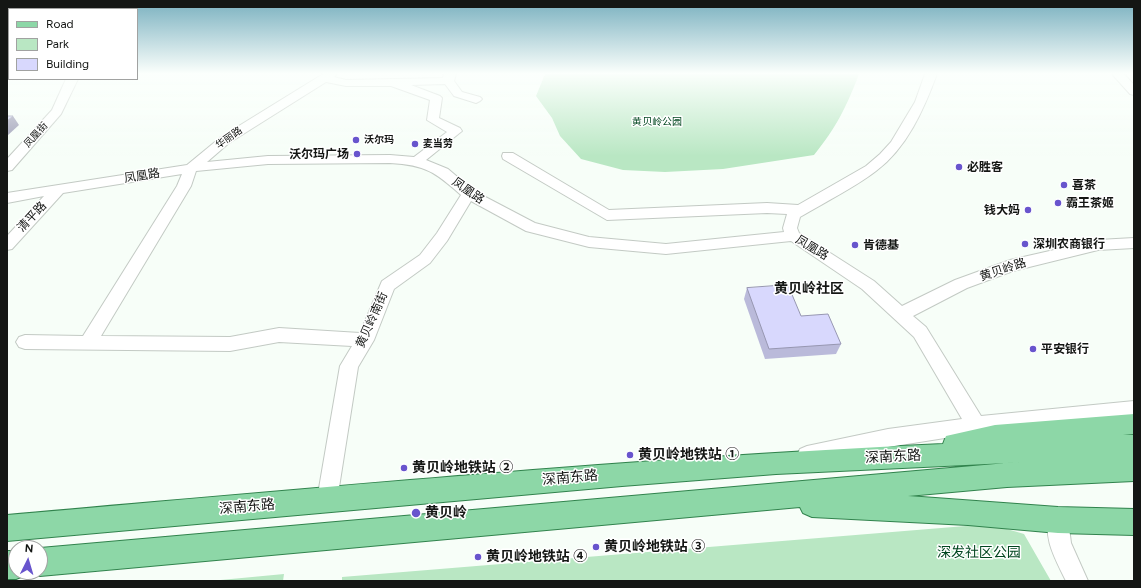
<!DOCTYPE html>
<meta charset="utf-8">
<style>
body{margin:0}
#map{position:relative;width:1141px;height:588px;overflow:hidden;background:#f7fef8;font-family:Figtree,sans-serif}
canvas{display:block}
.frame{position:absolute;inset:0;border:8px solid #141614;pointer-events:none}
.legend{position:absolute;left:8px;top:8px;width:130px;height:72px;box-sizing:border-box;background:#fff;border:1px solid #a1a2a1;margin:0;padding:5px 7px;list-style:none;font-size:12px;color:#141614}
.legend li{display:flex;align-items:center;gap:8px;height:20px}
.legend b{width:20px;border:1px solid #a1a2a1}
.north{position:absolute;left:8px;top:540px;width:40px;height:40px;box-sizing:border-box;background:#fff;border:1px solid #a1a2a1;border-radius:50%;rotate:5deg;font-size:11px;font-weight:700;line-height:16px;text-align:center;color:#141614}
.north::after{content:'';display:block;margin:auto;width:14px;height:18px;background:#6854cd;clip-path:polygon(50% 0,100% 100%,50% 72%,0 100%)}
</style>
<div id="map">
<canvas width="1141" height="588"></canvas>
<div class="frame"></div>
<ul class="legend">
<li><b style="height:5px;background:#8dd7a7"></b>Road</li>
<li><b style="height:11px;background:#b9e7c3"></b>Park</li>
<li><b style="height:11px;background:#d8d8fd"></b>Building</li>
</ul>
<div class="north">N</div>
</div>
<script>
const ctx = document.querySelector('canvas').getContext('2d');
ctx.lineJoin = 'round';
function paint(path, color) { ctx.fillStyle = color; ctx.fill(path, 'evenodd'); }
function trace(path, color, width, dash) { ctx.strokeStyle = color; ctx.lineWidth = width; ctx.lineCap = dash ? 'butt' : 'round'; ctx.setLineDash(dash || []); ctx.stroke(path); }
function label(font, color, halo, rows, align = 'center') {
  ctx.font = font + ' Figtree,"Noto Sans SC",sans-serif'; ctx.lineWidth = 3; ctx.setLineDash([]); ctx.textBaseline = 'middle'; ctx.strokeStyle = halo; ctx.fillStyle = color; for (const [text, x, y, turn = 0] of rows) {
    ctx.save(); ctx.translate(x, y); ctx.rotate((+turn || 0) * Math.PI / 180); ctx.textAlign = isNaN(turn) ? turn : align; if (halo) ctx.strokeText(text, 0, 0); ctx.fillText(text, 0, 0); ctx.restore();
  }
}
paint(new Path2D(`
 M 545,74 L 859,74 C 847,106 836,128 814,155 L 723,169 L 665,172 L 623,170 L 581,159 L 560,136 L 552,118 L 536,96 Z
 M 990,524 L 1024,534 L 1051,581 L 342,581 L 342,577 Z
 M 284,574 L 283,581 L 210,581 Z`), '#b9e7c3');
const minor = new Path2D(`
 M 323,74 L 337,74 L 334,77 L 346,80 L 443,78 L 444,74 L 456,74 L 454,81 L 462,92 L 480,97 L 482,99 L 480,101 L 476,103 L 454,96 L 445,84 L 411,85 L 440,96 L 442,98 L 439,118 L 460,128 L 462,131 L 426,160 L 448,169 L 474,191 L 535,223 L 589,237 L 666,244 L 784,232 L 783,228 L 787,214 L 767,213 L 607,220 L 503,159 L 502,156 L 503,153 L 513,153 L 609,210 L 767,203 L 798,205 L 866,166 L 880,154 L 891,142 L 915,102 L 925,74 L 937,74 C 924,109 907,148 876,171 C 854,188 825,202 800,217 L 797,228 L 799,233 L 874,281 L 902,306 L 955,280 L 1010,260 L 1098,240 L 1134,238 L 1134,248 L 1098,250 L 1013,271 L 967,288 L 913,316 L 926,327 L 981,416 L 1134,401 L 1134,417 L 970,434 L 888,447 L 807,464 L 800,461 L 797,455 L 800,449 L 807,446 L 888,429 L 962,419 L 914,337 L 862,289 L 791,241 L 666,254 L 589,247 L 526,231 L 471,201 L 447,241 L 430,263 L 394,289 L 374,340 L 358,367 L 337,500 L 334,507 L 327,510 L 320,507 L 317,500 L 340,366 L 352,346 L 279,342 L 230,351 L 25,349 L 19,347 L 16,342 L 19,337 L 25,335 L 83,336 L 177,186 L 182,174 L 63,193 L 12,249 L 7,250 L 7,236 L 44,196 L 7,203 L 7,193 L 187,165 L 221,137 ZM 326,82 L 346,86 L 391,86 L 430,100 L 427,120 L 447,132 L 414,157 L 390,155 L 268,156 L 207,162 L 229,143 ZM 390,163 C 426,165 435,172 461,195 L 437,233 L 420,255 L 382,281 L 360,333 L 279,328 L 230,337 L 101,336 L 191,186 L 196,171 L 268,164 Z
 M 1112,74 L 1124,74 L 1134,85 L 1134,95 L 1130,94 Z
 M 66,79 L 78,79 L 61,114 L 12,170 L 7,171 L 7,159 L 52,110 Z
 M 1058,510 L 1065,513 L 1068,520 L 1071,543 L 1088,581 L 1066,581 C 1056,560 1041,536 1051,513 Z`);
const major = new Path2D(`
 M 1134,414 L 1134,434 L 1123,435 L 1134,435 L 1134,457 L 776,474 L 622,486 L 7,541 L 7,515 C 319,488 630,458 943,444 L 946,436 L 995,425 Z
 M 1134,457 L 1134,481 L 1007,487 L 908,496 L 1058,507 L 1134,509 L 1134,535 L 1058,533 L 968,525 L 812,517 L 803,513 L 800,507 L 40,576 L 31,572 L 40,572 L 40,548 L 1007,463 Z
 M 7,551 L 16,551 L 16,572 L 27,572 L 26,575 L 16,579 L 7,579 Z`);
trace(minor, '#c3cac4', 2);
trace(major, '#31834d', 2);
paint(minor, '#fff');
paint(major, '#8dd7a7');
paint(new Path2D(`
 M 747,288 L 801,316 L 841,344 L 836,354 L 765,359 L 744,299 Z`), '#babada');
paint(new Path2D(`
 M 13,116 L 19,125 L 7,136 L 7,121 Z`), '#9797b1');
const building = new Path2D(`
 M 7,116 L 13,116 L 7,121 Z
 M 788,285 L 801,316 L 828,314 L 841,344 L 769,349 L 747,288 Z`);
paint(building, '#d8d8fd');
trace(building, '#9797b1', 1);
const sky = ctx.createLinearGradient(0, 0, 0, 156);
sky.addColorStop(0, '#79b0bf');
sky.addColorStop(0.47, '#fbfffc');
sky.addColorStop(1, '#fbfffc00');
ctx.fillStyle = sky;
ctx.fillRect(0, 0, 1141, 156);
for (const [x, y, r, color] of [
 [356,140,4,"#6854cd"],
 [415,144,4,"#6854cd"],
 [357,154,4,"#6854cd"],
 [959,167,4,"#6854cd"],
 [1064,185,4,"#6854cd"],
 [1058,203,4,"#6854cd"],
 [1028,210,4,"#6854cd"],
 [1025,244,4,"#6854cd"],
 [855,245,4,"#6854cd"],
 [1033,349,4,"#6854cd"],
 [630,455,4,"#6854cd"],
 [404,468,4,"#6854cd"],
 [416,513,5,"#6854cd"],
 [596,547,4,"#6854cd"],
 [478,557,4,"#6854cd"]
]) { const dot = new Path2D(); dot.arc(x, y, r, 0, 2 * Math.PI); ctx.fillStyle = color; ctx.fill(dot); trace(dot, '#fff', 1.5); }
label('10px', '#00461f', '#fff', [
 ["黄贝岭公园",657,122]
]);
label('10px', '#141614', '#fff', [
 ["凤凰街",36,135,-48],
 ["华丽路",229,138,-35]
]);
label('bold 10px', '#141614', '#fff', [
 ["沃尔玛",364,140],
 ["麦当劳",423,144]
], 'left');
label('bold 12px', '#141614', '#fff', [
 ["沃尔玛广场",349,154,"right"],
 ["必胜客",967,167],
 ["喜茶",1072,185],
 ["霸王茶姬",1066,203],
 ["钱大妈",1020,210,"right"],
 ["深圳农商银行",1033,244],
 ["肯德基",863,245],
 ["平安银行",1041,349]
], 'left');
label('12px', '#141614', '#fff', [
 ["凤凰路",142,176,-9],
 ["凤凰路",468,191,35],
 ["清平路",32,217,-47],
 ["凤凰路",812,248,31],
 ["黄贝岭路",1003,270,-18],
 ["黄贝岭南街",372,320,-66]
]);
label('bold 14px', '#141614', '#fff', [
 ["黄贝岭社区",809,289]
]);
label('bold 14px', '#141614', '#fff', [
 ["黄贝岭地铁站 ①",638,455],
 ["黄贝岭地铁站 ②",412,468],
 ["黄贝岭",425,513],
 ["黄贝岭地铁站 ③",604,547],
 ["黄贝岭地铁站 ④",486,557]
], 'left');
label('14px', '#141614', '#fff', [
 ["深南东路",893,457,-3],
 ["深南东路",570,478,-5],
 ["深南东路",247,507,-5]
]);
label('14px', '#00461f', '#fff', [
 ["深发社区公园",979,553]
]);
</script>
